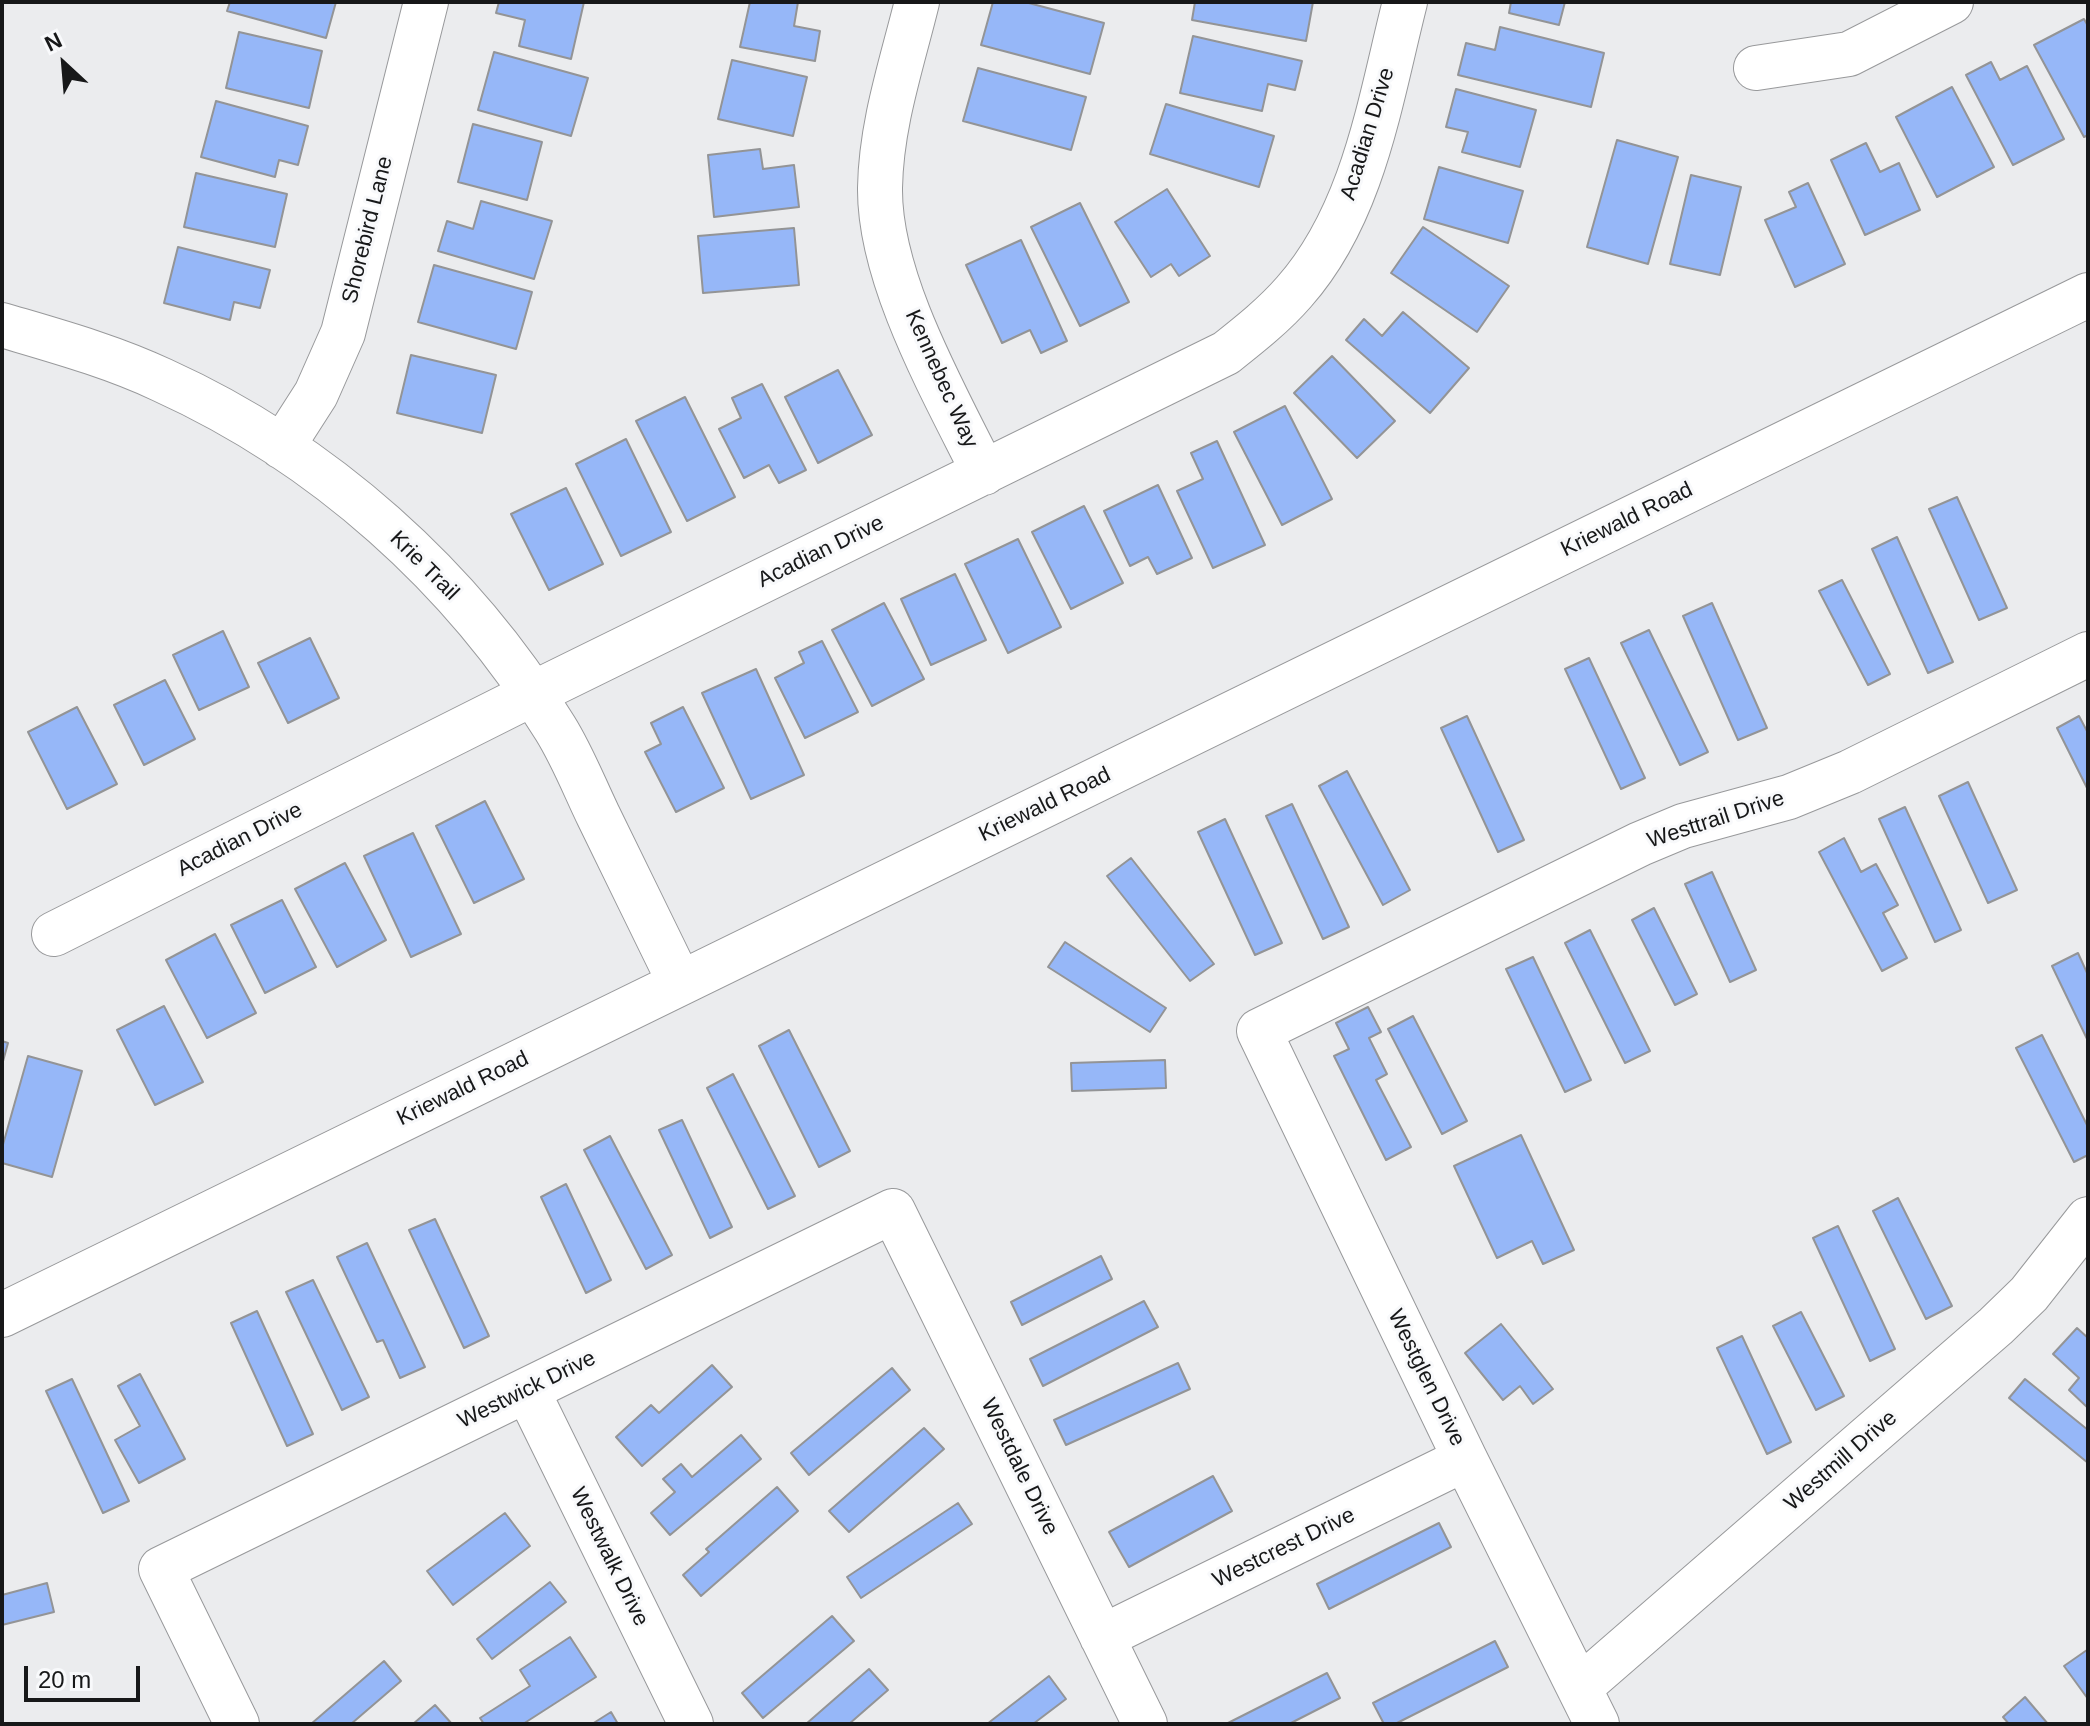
<!DOCTYPE html>
<style>
body{margin:0}
#map{position:relative;width:2090px;height:1726px;overflow:hidden;background:#ebecee;font-family:Arial,sans-serif}
canvas{display:block}
.frame{position:absolute;inset:0;border:4px solid #171819;pointer-events:none}
.north{position:absolute;left:24px;top:24px;width:80px;height:80px;-webkit-text-stroke:6px #f8f9fb;paint-order:stroke;rotate:334deg;font-size:22px;font-weight:700;line-height:32px;text-align:center;color:#171819}
.north::after{content:'';display:block;margin:auto;width:28px;height:36px;background:#171819;clip-path:polygon(50% 0,100% 100%,50% 72%,0 100%)}
.scale{position:absolute;left:24px;top:1666px;width:116px;height:36px;box-sizing:border-box;border:4px solid #171819;border-top:0;padding-left:10px;font-size:24px;line-height:28px;white-space:nowrap;color:#171819;-webkit-text-stroke:6px #f8f9fb;paint-order:stroke}
</style>
<div id="map">
<canvas width="2090" height="1726"></canvas>
<div class="frame"></div>
<div class="north">N</div>
<div class="scale">20 m</div>
</div>
<script>
const ctx = document.querySelector('canvas').getContext('2d');
ctx.lineJoin = 'round';
function paint(path, color) { ctx.fillStyle = color; ctx.fill(path, 'evenodd'); }
function trace(path, color, width, dash) { ctx.strokeStyle = color; ctx.lineWidth = width; ctx.lineCap = dash ? 'butt' : 'round'; ctx.setLineDash(dash || []); ctx.stroke(path); }
function label(font, color, halo, rows, align = 'center') {
  ctx.font = font + ' Arial,sans-serif'; ctx.lineWidth = 6; ctx.setLineDash([]); ctx.textBaseline = 'middle'; ctx.strokeStyle = halo; ctx.fillStyle = color; for (const [text, x, y, turn = 0] of rows) {
    ctx.save(); ctx.translate(x, y); ctx.rotate((+turn || 0) * Math.PI / 180); ctx.textAlign = isNaN(turn) ? turn : align; if (halo) ctx.strokeText(text, 0, 0); ctx.fillText(text, 0, 0); ctx.restore();
  }
}
const building = new Path2D(`
 M 230,2 L 336,2 L 326,38 L 227,11 Z
 M 499,2 L 584,2 L 571,59 L 519,46 L 525,20 L 496,13 Z
 M 750,2 L 798,2 L 794,26 L 820,31 L 815,61 L 740,47 Z
 M 993,2 L 1025,2 L 1104,23 L 1090,74 L 981,45 Z
 M 1195,2 L 1313,2 L 1306,41 L 1192,20 Z
 M 1511,2 L 1565,2 L 1559,25 L 1509,13 Z
 M 2084,19 L 2088,26 L 2088,135 L 2084,137 L 2034,45 Z
 M 1500,27 L 1604,53 L 1591,107 L 1458,75 L 1466,43 L 1495,50 Z
 M 239,32 L 322,51 L 309,108 L 226,88 Z
 M 1193,36 L 1302,61 L 1295,90 L 1268,84 L 1262,111 L 1180,93 Z
 M 494,52 L 588,78 L 571,136 L 478,110 Z
 M 732,60 L 807,77 L 793,136 L 718,119 Z
 M 1991,62 L 2000,80 L 2027,66 L 2064,139 L 2013,165 L 1966,75 Z
 M 978,68 L 1086,97 L 1071,150 L 963,121 Z
 M 1952,87 L 1994,167 L 1937,197 L 1896,117 Z
 M 1456,89 L 1536,110 L 1520,167 L 1462,152 L 1468,132 L 1446,127 Z
 M 216,101 L 308,126 L 298,165 L 279,160 L 275,177 L 201,157 Z
 M 1166,104 L 1274,136 L 1259,187 L 1150,154 Z
 M 473,124 L 542,142 L 527,200 L 458,182 Z
 M 1617,140 L 1678,157 L 1648,264 L 1587,247 Z
 M 1866,143 L 1880,172 L 1899,163 L 1920,210 L 1865,235 L 1831,160 Z
 M 760,149 L 763,169 L 794,165 L 799,207 L 714,217 L 708,155 Z
 M 1439,167 L 1523,191 L 1508,243 L 1424,219 Z
 M 196,173 L 287,194 L 275,247 L 184,227 Z
 M 1691,175 L 1741,187 L 1720,275 L 1670,264 Z
 M 1808,183 L 1845,264 L 1795,287 L 1765,220 L 1796,207 L 1789,192 Z
 M 1167,189 L 1210,256 L 1179,276 L 1171,264 L 1151,277 L 1115,222 Z
 M 481,201 L 552,221 L 534,279 L 438,251 L 447,221 L 473,229 Z
 M 1080,203 L 1129,302 L 1080,326 L 1031,227 Z
 M 1423,227 L 1509,286 L 1477,332 L 1391,273 Z
 M 794,228 L 799,285 L 703,293 L 698,236 Z
 M 1021,240 L 1067,341 L 1041,353 L 1030,330 L 1002,343 L 966,265 Z
 M 178,247 L 270,270 L 260,308 L 234,302 L 230,320 L 164,303 Z
 M 434,265 L 532,292 L 516,349 L 418,322 Z
 M 1403,312 L 1469,368 L 1430,413 L 1346,340 L 1364,319 L 1382,336 Z
 M 411,355 L 496,375 L 482,433 L 397,413 Z
 M 1332,356 L 1395,421 L 1357,458 L 1294,393 Z
 M 838,370 L 872,435 L 818,463 L 785,397 Z
 M 762,384 L 806,470 L 779,483 L 769,465 L 744,478 L 719,429 L 741,418 L 732,398 Z
 M 685,397 L 735,497 L 687,521 L 636,421 Z
 M 1285,406 L 1332,499 L 1282,525 L 1234,432 Z
 M 626,439 L 671,532 L 621,556 L 576,464 Z
 M 1217,441 L 1265,545 L 1213,568 L 1177,491 L 1203,479 L 1191,453 Z
 M 1158,485 L 1192,558 L 1157,574 L 1148,557 L 1130,566 L 1104,511 Z
 M 566,488 L 603,564 L 549,590 L 511,514 Z
 M 1957,497 L 2007,608 L 1979,620 L 1929,509 Z
 M 1084,506 L 1123,583 L 1071,609 L 1032,532 Z
 M 1897,537 L 1953,662 L 1928,673 L 1872,549 Z
 M 1018,539 L 1061,627 L 1008,653 L 965,564 Z
 M 955,574 L 986,640 L 931,665 L 901,599 Z
 M 1842,580 L 1890,674 L 1868,685 L 1819,591 Z
 M 884,603 L 924,679 L 872,706 L 832,630 Z
 M 1712,603 L 1767,728 L 1738,740 L 1683,616 Z
 M 1649,630 L 1708,752 L 1680,765 L 1621,643 Z
 M 223,631 L 249,687 L 199,710 L 173,655 Z
 M 310,638 L 339,698 L 288,723 L 258,663 Z
 M 822,641 L 858,712 L 805,738 L 775,678 L 804,663 L 799,652 Z
 M 1589,658 L 1645,778 L 1621,789 L 1565,669 Z
 M 756,669 L 804,775 L 751,799 L 702,693 Z
 M 165,680 L 195,739 L 144,765 L 114,705 Z
 M 77,707 L 117,784 L 67,809 L 28,732 Z
 M 683,707 L 724,788 L 676,812 L 645,752 L 661,744 L 651,723 Z
 M 1467,716 L 1524,840 L 1498,852 L 1441,728 Z
 M 2079,716 L 2088,733 L 2088,790 L 2057,728 Z
 M 1347,771 L 1410,890 L 1383,905 L 1319,786 Z
 M 1968,782 L 2017,890 L 1988,903 L 1939,796 Z
 M 485,801 L 524,879 L 474,903 L 436,826 Z
 M 1292,804 L 1349,927 L 1323,939 L 1266,816 Z
 M 1905,807 L 1961,930 L 1935,942 L 1879,819 Z
 M 1225,819 L 1282,943 L 1255,955 L 1198,832 Z
 M 413,833 L 461,934 L 411,957 L 364,856 Z
 M 1844,838 L 1861,872 L 1876,864 L 1898,905 L 1883,913 L 1907,958 L 1882,971 L 1819,852 Z
 M 1131,858 L 1214,964 L 1190,981 L 1107,876 Z
 M 345,863 L 386,940 L 337,967 L 295,889 Z
 M 1712,872 L 1756,970 L 1730,982 L 1685,884 Z
 M 282,900 L 316,967 L 265,993 L 231,925 Z
 M 1654,908 L 1697,994 L 1675,1005 L 1632,920 Z
 M 1590,930 L 1650,1051 L 1625,1063 L 1565,943 Z
 M 215,934 L 256,1013 L 207,1038 L 166,960 Z
 M 1065,942 L 1166,1008 L 1150,1032 L 1048,967 Z
 M 2078,953 L 2088,975 L 2088,1041 L 2052,966 Z
 M 1533,957 L 1591,1080 L 1565,1092 L 1506,969 Z
 M 164,1006 L 203,1082 L 155,1105 L 117,1030 Z
 M 1368,1007 L 1381,1032 L 1369,1038 L 1387,1074 L 1376,1080 L 1411,1147 L 1386,1160 L 1334,1056 L 1349,1049 L 1336,1023 Z
 M 1413,1016 L 1467,1121 L 1442,1134 L 1388,1029 Z
 M 789,1030 L 850,1151 L 819,1167 L 759,1046 Z
 M 2042,1035 L 2088,1127 L 2088,1155 L 2074,1162 L 2016,1048 Z
 M 2,1041 L 8,1043 L 2,1065 Z
 M 28,1056 L 82,1071 L 52,1177 L 2,1163 L 2,1148 Z
 M 1165,1060 L 1166,1088 L 1072,1091 L 1071,1063 Z
 M 733,1074 L 795,1196 L 768,1209 L 707,1088 Z
 M 682,1120 L 732,1227 L 710,1238 L 659,1130 Z
 M 1521,1135 L 1574,1250 L 1543,1264 L 1532,1241 L 1497,1258 L 1454,1166 Z
 M 610,1136 L 672,1255 L 646,1269 L 584,1150 Z
 M 566,1184 L 611,1280 L 586,1293 L 541,1197 Z
 M 1898,1198 L 1952,1306 L 1926,1319 L 1873,1211 Z
 M 435,1219 L 489,1336 L 464,1348 L 409,1230 Z
 M 1838,1226 L 1895,1349 L 1870,1361 L 1813,1238 Z
 M 367,1243 L 425,1367 L 400,1378 L 383,1340 L 377,1342 L 337,1257 Z
 M 1101,1256 L 1112,1279 L 1022,1325 L 1011,1302 Z
 M 313,1280 L 369,1397 L 342,1410 L 286,1292 Z
 M 1144,1301 L 1158,1327 L 1043,1386 L 1030,1359 Z
 M 257,1311 L 313,1434 L 287,1446 L 231,1323 Z
 M 1801,1312 L 1844,1396 L 1816,1410 L 1773,1326 Z
 M 1501,1324 L 1553,1389 L 1533,1404 L 1520,1386 L 1503,1400 L 1465,1353 Z
 M 2077,1328 L 2088,1338 L 2088,1408 L 2069,1390 L 2079,1378 L 2053,1354 Z
 M 1742,1336 L 1791,1442 L 1767,1454 L 1717,1348 Z
 M 1178,1363 L 1190,1389 L 1066,1445 L 1054,1420 Z
 M 712,1365 L 732,1387 L 642,1466 L 616,1437 L 651,1405 L 659,1413 Z
 M 892,1368 L 910,1390 L 809,1475 L 791,1453 Z
 M 140,1374 L 185,1459 L 139,1483 L 115,1440 L 140,1426 L 118,1386 Z
 M 72,1379 L 129,1501 L 103,1513 L 46,1391 Z
 M 2025,1379 L 2088,1430 L 2088,1463 L 2009,1398 Z
 M 924,1428 L 944,1449 L 849,1532 L 829,1511 Z
 M 741,1435 L 761,1459 L 670,1535 L 651,1513 L 675,1492 L 663,1479 L 681,1464 L 692,1477 Z
 M 1213,1476 L 1232,1511 L 1129,1567 L 1109,1532 Z
 M 777,1487 L 798,1511 L 701,1596 L 683,1575 L 709,1552 L 706,1549 Z
 M 958,1503 L 972,1524 L 861,1598 L 847,1577 Z
 M 505,1513 L 530,1546 L 453,1605 L 427,1571 Z
 M 1439,1523 L 1451,1547 L 1329,1609 L 1317,1584 Z
 M 550,1582 L 566,1602 L 492,1659 L 477,1639 Z
 M 47,1583 L 54,1612 L 2,1625 L 2,1595 Z
 M 832,1616 L 854,1641 L 763,1718 L 742,1693 Z
 M 570,1637 L 596,1677 L 523,1724 L 484,1724 L 480,1718 L 530,1686 L 520,1670 Z
 M 1495,1641 L 1508,1667 L 1395,1724 L 1384,1724 L 1373,1703 Z
 M 2087,1650 L 2088,1651 L 2088,1699 L 2064,1666 Z
 M 384,1661 L 401,1681 L 351,1724 L 311,1724 Z
 M 869,1669 L 888,1690 L 849,1724 L 806,1724 Z
 M 1327,1673 L 1340,1698 L 1289,1724 L 1226,1724 Z
 M 1049,1676 L 1066,1699 L 1033,1724 L 987,1724 Z
 M 2025,1697 L 2048,1724 L 2009,1724 L 2003,1717 Z
 M 435,1705 L 452,1724 L 413,1724 Z
 M 611,1712 L 618,1724 L 592,1724 Z`);
paint(building, '#96b7f8');
trace(building, '#939496', 2);
const minor = new Path2D(`
 M 917,2 C 902,63 881,124 880,188 C 879,279 944,392 984,473
 M 1756,68 L 1849,54 L 1951,2
 M 2,325 C 56,341 111,356 162,380 C 323,453 462,577 555,728 C 572,755 584,786 598,815 C 625,871 653,927 680,983
 M 282,447 L 316,394 L 343,333 L 426,2
 M 54,934 L 532,694 L 1226,353 C 1250,334 1274,315 1294,292 C 1364,213 1380,100 1405,2
 M 2,1315 L 2088,295
 M 527,1390 L 691,1724
 M 1102,1637 L 1465,1459
 M 1579,1688 L 1996,1326 L 2029,1294 L 2088,1219
 M 237,1724 L 161,1569 L 893,1211 L 1145,1724
 M 1597,1724 L 1465,1459 L 1259,1031 L 1640,844 L 1683,826 L 1789,797 L 1850,772 L 2088,654`);
trace(minor, '#98999b', 46);
trace(minor, '#fff', 44);
label('22px', '#171819', '#f8f9fb', [
 ["Acadian Drive",1368,134,-73],
 ["Shorebird Lane",368,230,-76],
 ["Kennebec Way",941,379,66],
 ["Kriewald Road",1627,520,-26],
 ["Acadian Drive",821,552,-26],
 ["Krie Trail",424,566,45],
 ["Kriewald Road",1045,805,-26],
 ["Westtrail Drive",1716,820,-18],
 ["Acadian Drive",240,840,-27],
 ["Kriewald Road",463,1089,-26],
 ["Westglen Drive",1426,1378,64],
 ["Westwick Drive",527,1390,-26],
 ["Westmill Drive",1841,1461,-41],
 ["Westdale Drive",1019,1467,64],
 ["Westcrest Drive",1284,1548,-26],
 ["Westwalk Drive",609,1557,64]
]);
</script>
